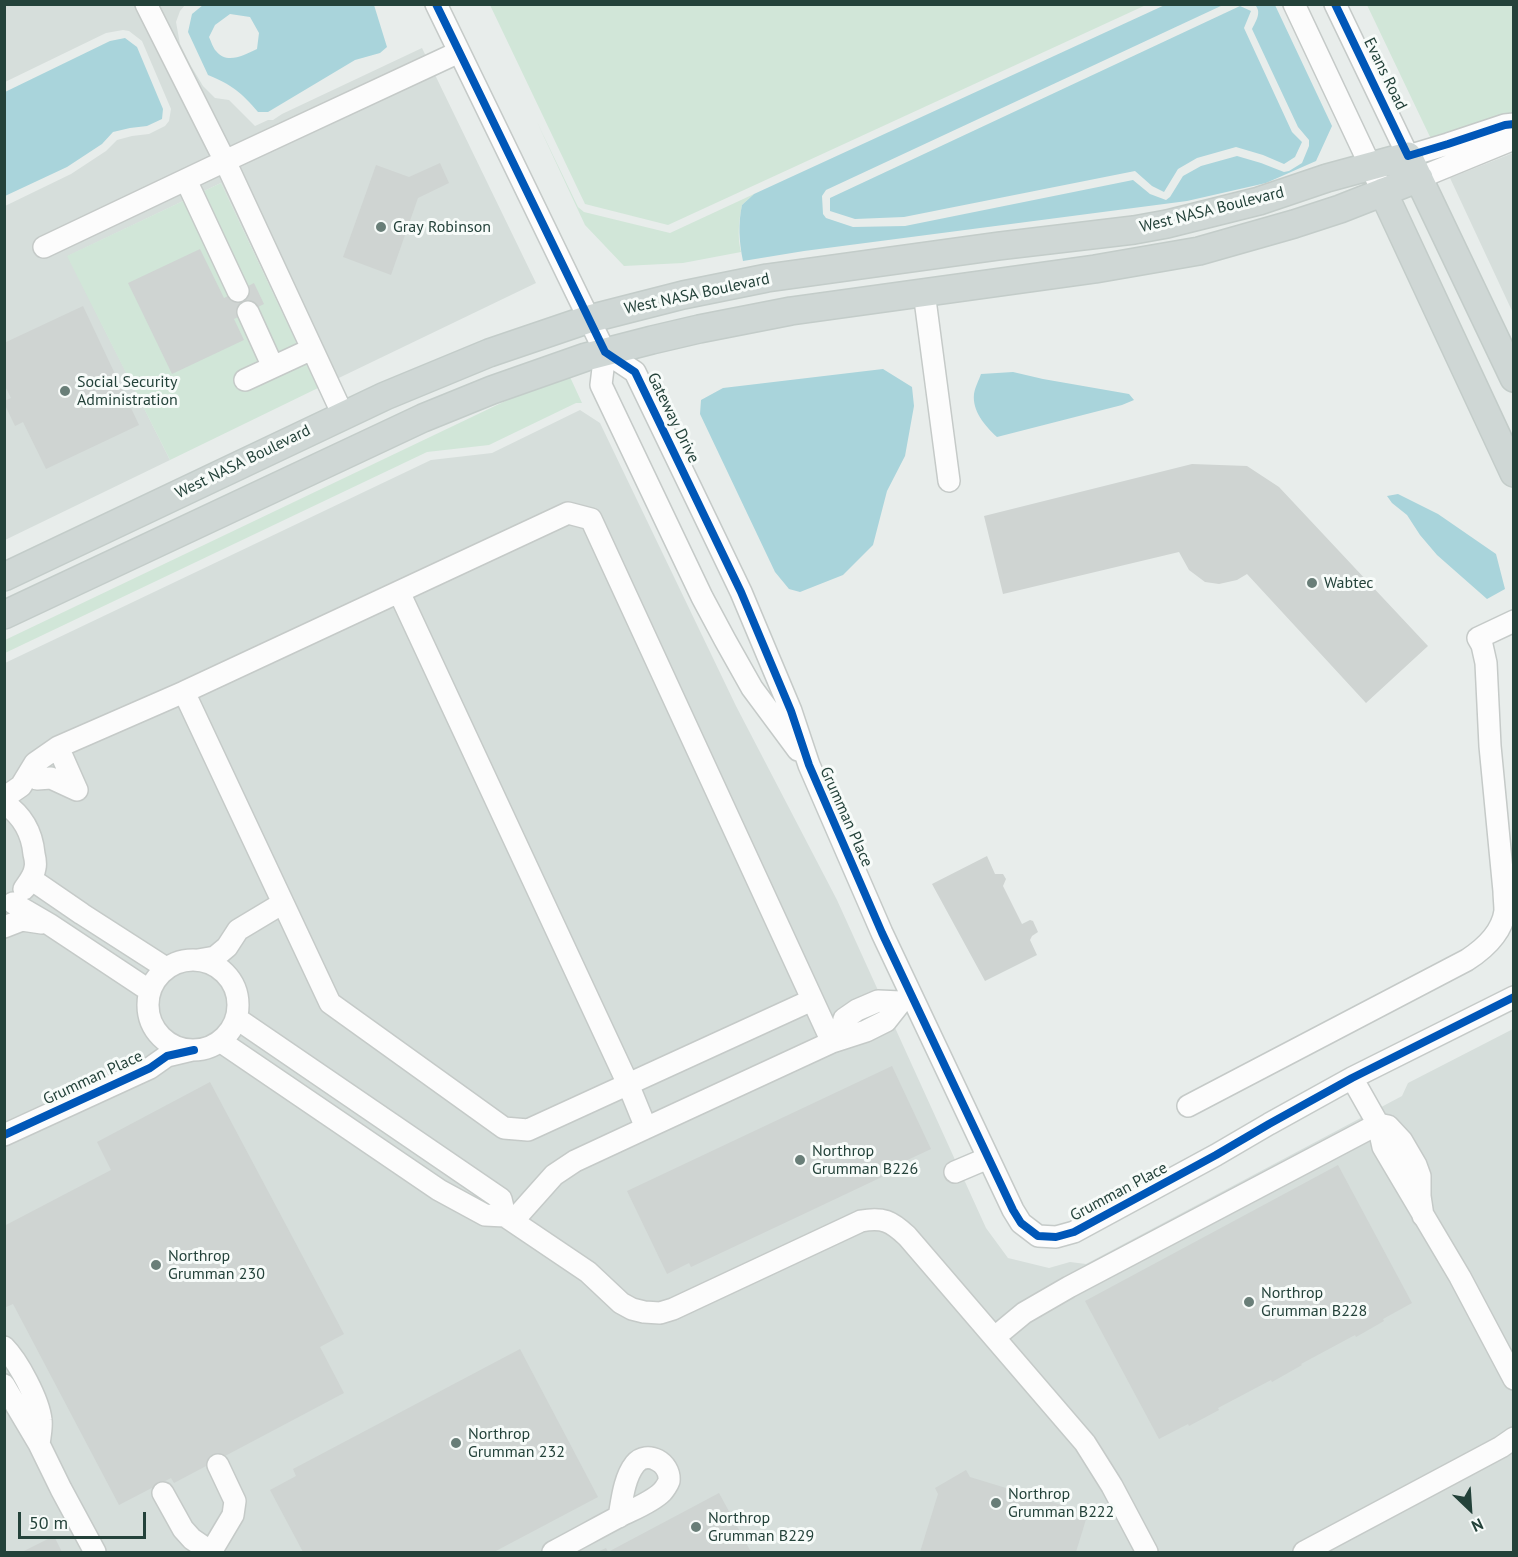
<!DOCTYPE html>
<style>
body{margin:0}
#map{position:relative;width:1518px;height:1557px;overflow:hidden;background:#e8edeb;font-family:"PT Sans",sans-serif}
canvas{display:block}
.frame{position:absolute;inset:0;border:6px solid #24423a;pointer-events:none}
.north{position:absolute;left:1440px;top:1479px;width:60px;height:60px;-webkit-text-stroke:4px #f7fbf9;paint-order:stroke;rotate:155deg;font-size:16px;font-weight:700;line-height:24px;text-align:center;color:#24423a}
.north::after{content:'';display:block;margin:auto;width:21px;height:27px;background:#24423a;clip-path:polygon(50% 0,100% 100%,50% 72%,0 100%)}
.scale{position:absolute;left:18px;top:1512px;width:128px;height:27px;box-sizing:border-box;border:3px solid #24423a;border-top:0;padding-left:8px;font-size:18px;line-height:21px;white-space:nowrap;color:#24423a;-webkit-text-stroke:4px #f7fbf9;paint-order:stroke}
</style>
<div id="map">
<canvas width="1518" height="1557"></canvas>
<div class="frame"></div>
<div class="north">N</div>
<div class="scale">50 m</div>
</div>
<script>
const ctx = document.querySelector('canvas').getContext('2d');
ctx.lineJoin = 'round';
function paint(path, color) { ctx.fillStyle = color; ctx.fill(path, 'evenodd'); }
function trace(path, color, width, dash) { ctx.strokeStyle = color; ctx.lineWidth = width; ctx.lineCap = dash ? 'butt' : 'round'; ctx.setLineDash(dash || []); ctx.stroke(path); }
function label(font, color, halo, rows, align = 'center') {
  ctx.font = font + ' "PT Sans",sans-serif'; ctx.lineWidth = 6; ctx.setLineDash([]); ctx.textBaseline = 'middle'; ctx.strokeStyle = halo; ctx.fillStyle = color; for (const [text, x, y, turn = 0] of rows) {
    ctx.save(); ctx.translate(x, y); ctx.rotate((+turn || 0) * Math.PI / 180); ctx.textAlign = isNaN(turn) ? turn : align; if (halo) ctx.strokeText(text, 0, 0); ctx.fillText(text, 0, 0); ctx.restore();
  }
}
paint(new Path2D(`
 M 5,5 L 185,5 L 180,11 L 176,22 L 180,44 L 191,66 L 203,86 L 215,98 L 229,100 L 255,126 L 268,120 L 273,120 L 282,114 L 422,48 L 536,283 L 318,388 L 221,183 L 68,256 L 170,460 L 5,540 L 5,206 L 71,174 L 106,151 L 117,140 L 132,136 L 149,134 L 165,126 L 169,121 L 171,109 L 142,41 L 129,31 L 123,30 L 106,33 L 5,82 Z
 M 1513,153 L 1513,313 L 1450,178 Z
 M 580,410 L 600,423 L 736,706 L 837,900 L 986,1228 L 1008,1258 L 1049,1268 L 1070,1262 L 1086,1264 L 1402,1096 L 1408,1083 L 1513,1029 L 1513,1552 L 5,1552 L 5,663 L 431,460 L 492,453 Z`), '#d6dedb');
paint(new Path2D(`
 M 490,5 L 1146,5 L 668,225 L 585,204 Z
 M 1367,5 L 1513,5 L 1513,112 L 1432,141 Z
 M 537,122 L 578,207 L 584,212 L 670,233 L 754,194 L 742,205 C 739,220 737,236 741,252 L 683,263 L 624,266 L 585,225 Z
 M 221,183 L 318,388 L 170,460 L 67,256 Z
 M 570,377 L 582,403 L 576,403 L 489,445 L 427,452 L 5,653 L 5,640 L 520,394 Z`), '#d1e6d8');
paint(new Path2D(`
 M 1167,4 L 1223,5 L 826,190 L 822,196 L 823,214 L 826,218 L 853,227 L 905,226 L 1133,180 L 1150,194 L 1166,200 L 1170,197 L 1183,176 L 1201,166 L 1237,156 L 1261,163 L 1284,172 L 1289,171 L 1302,163 L 1309,146 L 1309,140 L 1298,127 L 1252,29 C 1256,21 1262,12 1255,5 L 1275,5 L 1332,126 L 1316,161 L 1266,183 L 1187,201 L 804,251 L 743,261 C 739,241 738,224 742,205 L 754,194 Z
 M 203,5 L 374,5 L 387,47 L 380,53 L 355,60 L 268,112 L 258,112 C 242,93 231,84 208,75 L 188,32 L 192,14 ZM 230,14 L 250,17 L 259,33 L 257,49 C 244,55 227,65 216,51 C 213,48 211,41 209,37 L 215,25 Z
 M 1240,6 L 1251,11 L 1244,28 L 1292,132 L 1302,142 L 1295,157 L 1284,164 L 1263,155 L 1236,147 L 1197,158 L 1178,169 L 1164,192 L 1152,186 L 1135,171 L 904,217 L 855,219 L 830,211 L 830,198 Z
 M 125,38 L 137,47 L 163,109 L 162,119 L 147,126 L 130,128 L 113,132 L 102,144 L 67,167 L 5,196 L 5,92 L 110,41 Z
 M 883,369 L 912,387 L 914,406 L 905,456 L 887,491 L 873,545 L 843,575 L 800,592 L 789,589 L 775,572 L 700,414 L 701,400 L 723,388 Z
 M 1013,372 L 1043,379 L 1129,394 L 1134,400 L 1122,405 L 997,437 C 985,426 972,411 974,394 C 975,387 979,380 981,374 Z
 M 1398,494 L 1438,514 L 1496,554 L 1505,589 L 1487,599 L 1437,555 L 1420,535 L 1407,515 L 1392,503 L 1387,496 Z`), '#a9d4db');
paint(new Path2D(`
 M 440,163 L 449,183 L 418,198 L 391,275 L 343,257 L 376,165 L 409,177 Z
 M 200,249 L 224,298 L 254,283 L 264,304 L 234,319 L 244,340 L 172,374 L 128,283 Z
 M 83,306 L 139,425 L 46,469 L 23,422 L 15,426 L 4,403 L 4,401 L 11,398 L 4,384 L 4,343 Z
 M 1192,464 L 1247,466 L 1279,487 L 1428,646 L 1366,703 L 1247,574 L 1237,580 L 1219,584 L 1205,582 L 1189,570 L 1179,552 L 1003,594 L 984,516 Z
 M 987,856 L 995,874 L 1003,874 L 1006,879 L 1003,886 L 1022,924 L 1030,920 L 1033,921 L 1038,932 L 1032,936 L 1030,940 L 1037,955 L 985,981 L 932,884 Z
 M 892,1066 L 931,1149 L 882,1172 L 884,1176 L 810,1211 L 691,1267 L 689,1263 L 667,1274 L 627,1191 Z
 M 210,1082 L 344,1334 L 320,1347 L 344,1393 L 174,1483 L 171,1478 L 119,1505 L 13,1304 L 4,1308 L 4,1226 L 111,1170 L 97,1142 Z
 M 1338,1165 L 1412,1303 L 1383,1319 L 1384,1321 L 1356,1337 L 1355,1335 L 1301,1364 L 1302,1365 L 1272,1382 L 1271,1380 L 1218,1408 L 1219,1410 L 1189,1426 L 1188,1424 L 1159,1439 L 1085,1301 Z
 M 520,1349 L 598,1497 L 494,1552 L 303,1552 L 270,1490 L 296,1476 L 293,1469 Z
 M 966,1470 L 970,1477 L 1088,1513 L 1076,1552 L 920,1552 L 938,1494 L 935,1488 Z
 M 719,1493 L 751,1552 L 597,1552 L 606,1548 L 608,1552 Z
 M 54,1536 L 62,1552 L 22,1552 Z`), '#cfd4d2');
const minor = new Path2D(`
 M 146,4 L 225,161 L 343,415
 M 436,4 L 605,352 L 635,372 L 741,592 L 791,711 L 809,765 L 882,933 L 1013,1210 L 1021,1223 L 1038,1236 L 1056,1237 L 1074,1232 L 1216,1155 L 1269,1124 L 1352,1078 L 1514,997
 M 1294,4 L 1377,180
 M 1335,4 L 1408,156 L 1448,144 L 1505,125 L 1514,124
 M 1419,178 L 1514,139
 M 186,180 L 238,291
 M 44,247 L 225,161 L 459,52
 M 924,292 L 949,481
 M 248,312 L 273,367
 M 605,352 L 601,385 L 702,597 L 725,640 L 752,688 L 798,750
 M 245,380 L 312,349
 M 399,592 L 628,1084 L 646,1128 L 832,1042 L 866,1031 L 886,1021 L 901,1002 L 911,996
 M 58,747 L 77,790
 M 37,779 L 51,778 L 77,790
 M 4,795 L 8,795 L 21,786 L 35,763 L 58,747 L 184,692
 M 4,803 C 22,815 32,832 34,854 C 35,858 36,864 35,868 C 34,876 28,883 24,889
 M 31,879 L 82,914 L 166,968
 M 13,903 L 49,924 L 150,991
 M 4,927 L 22,920 L 42,923
 M 198,960 L 215,957 L 227,947 L 238,930 L 283,903
 M148 1005a45 45 0 1 1 90 0a45 45 0 1 1-90 0Z
 M 812,1000 L 528,1130 L 504,1128 L 330,1003 L 184,692 L 568,513 L 591,519 L 832,1042
 M 236,1018 L 501,1199 L 505,1216
 M 840,1038 L 844,1019 L 857,1010 L 878,1001 L 901,1002
 M 220,1041 L 439,1190 L 485,1215 L 505,1216 L 588,1272 L 621,1303 L 632,1309 L 644,1312 L 660,1313 L 673,1309 L 861,1221 C 883,1217 891,1221 907,1236 L 1085,1443 L 1112,1486 L 1147,1552
 M 1352,1078 L 1378,1124 L 1383,1147 L 1460,1277 L 1514,1379
 M 1188,1106 L 1467,960 C 1484,949 1502,933 1505,911 C 1505,904 1504,897 1504,891 L 1490,746 L 1486,663 L 1482,645 L 1478,638 L 1514,621
 M 4,1135 L 150,1068 L 167,1056 L 192,1050
 M 955,1172 L 988,1158
 M 513,1221 L 554,1175 L 575,1161 L 646,1128
 M 995,1337 L 1024,1313 L 1069,1287 L 1378,1124 L 1388,1126 L 1402,1141 L 1416,1165 L 1420,1176 L 1420,1196 L 1423,1216
 M 4,1347 C 18,1361 39,1400 41,1420 C 42,1427 40,1436 39,1444
 M 4,1385 L 39,1444 L 61,1489 L 95,1552
 M 163,1493 L 183,1529 L 192,1539 L 211,1552
 M 211,1552 L 233,1515 L 235,1501 L 218,1465
 M 553,1552 C 576,1540 599,1527 622,1515 C 634,1509 652,1502 662,1492 C 664,1490 668,1484 669,1481 C 671,1463 647,1449 635,1464 C 624,1478 622,1500 619,1517
 M 1304,1552 L 1501,1447 L 1514,1438`);
const major = new Path2D(`
 M 1383,192 L 1514,473
 M 4,577 L 385,396 L 489,353 L 589,319 L 683,295 L 767,278 L 999,246 L 1134,230 L 1167,224 L 1259,201 L 1327,178 L 1408,156 L 1514,378
 M 4,615 L 423,418 L 492,390 L 586,357 L 652,340 L 699,329 L 791,311 L 1095,269 L 1199,251 L 1294,224 L 1340,209 L 1419,178`);
trace(minor, '#c5cac8', 24);
trace(major, '#c3ccc9', 30);
trace(minor, '#fcfcfc', 21);
trace(major, '#cfd7d5', 27);
trace(new Path2D(`
 M 436,4 L 605,352 L 635,372 L 741,592 L 791,711 L 809,765 L 882,933 L 1013,1210 L 1021,1223 L 1038,1236 L 1056,1237 L 1074,1232 L 1216,1155 L 1269,1124 L 1352,1078 L 1514,997
 M 1335,4 L 1408,156 L 1448,144 L 1505,125 L 1514,124
 M 4,1135 L 150,1068 L 167,1056 L 194,1050`), '#0057b8', 8);
for (const [x, y, r, color] of [
 [381,227,6,"#697e78"],
 [65,391,6,"#697e78"],
 [1312,583,6,"#697e78"],
 [800,1160,6,"#697e78"],
 [156,1265,6,"#697e78"],
 [1249,1302,6,"#697e78"],
 [456,1443,6,"#697e78"],
 [996,1503,6,"#697e78"],
 [696,1527,6,"#697e78"]
]) { const dot = new Path2D(); dot.arc(x, y, r, 0, 2 * Math.PI); ctx.fillStyle = color; ctx.fill(dot); trace(dot, '#f7fbf9', 2); }
label('16px', '#24423a', '#f7fbf9', [
 ["Evans Road",1385,74,64],
 ["West NASA Boulevard",1212,210,-14],
 ["West NASA Boulevard",697,294,-12],
 ["Gateway Drive",673,418,64],
 ["West NASA Boulevard",243,462,-26],
 ["Grumman Place",846,817,66],
 ["Grumman Place",93,1078,-25],
 ["Grumman Place",1119,1192,-28]
]);
label('16px', '#24423a', '#f7fbf9', [
 ["Gray Robinson",393,227],
 ["Social Security",77,382],
 ["Administration",77,400],
 ["Wabtec",1324,583],
 ["Northrop",812,1151],
 ["Grumman B226",812,1169],
 ["Northrop",168,1256],
 ["Grumman 230",168,1274],
 ["Northrop",1261,1293],
 ["Grumman B228",1261,1311],
 ["Northrop",468,1434],
 ["Grumman 232",468,1452],
 ["Northrop",1008,1494],
 ["Grumman B222",1008,1512],
 ["Northrop",708,1518],
 ["Grumman B229",708,1536]
], 'left');
</script>
